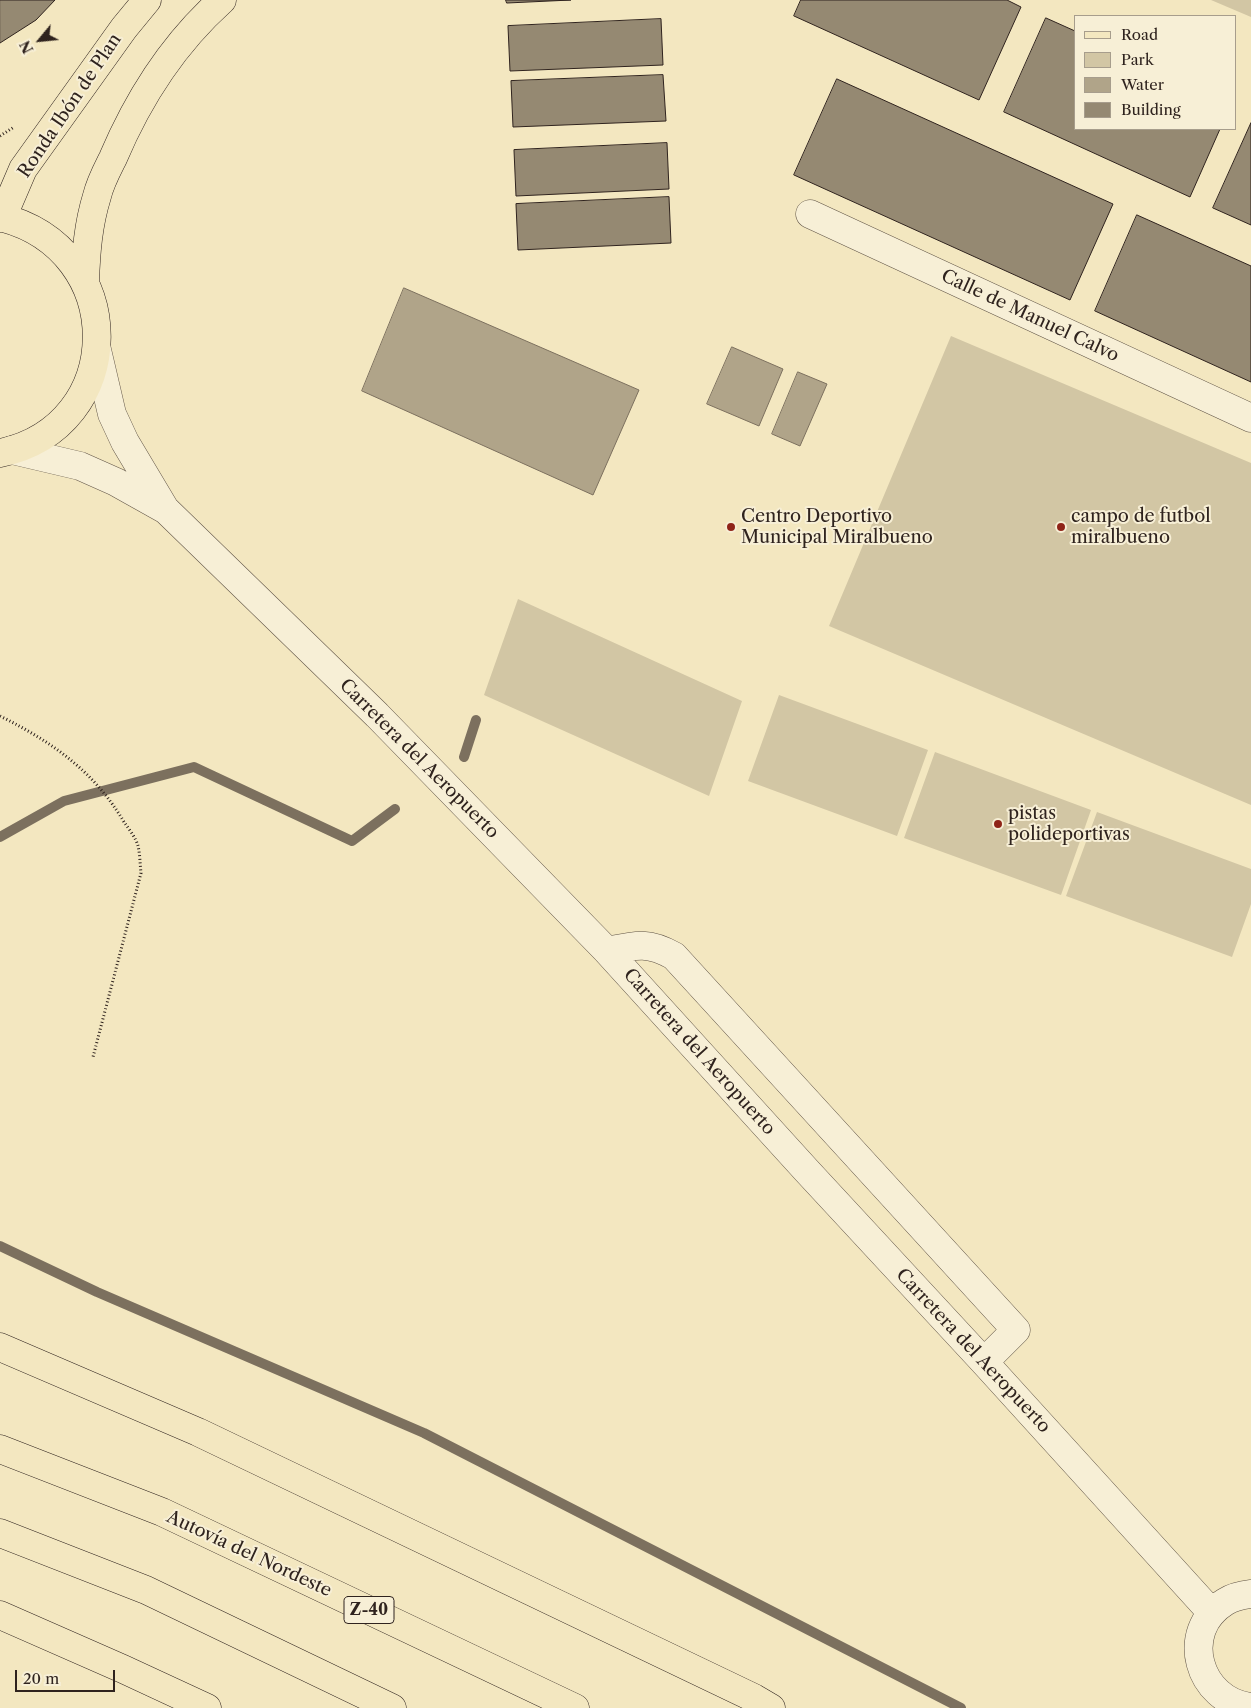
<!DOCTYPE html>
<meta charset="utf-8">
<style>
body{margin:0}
#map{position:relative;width:1251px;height:1708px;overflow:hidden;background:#f3e7c0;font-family:"Libre Caslon Text",serif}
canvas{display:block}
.legend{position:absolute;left:1074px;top:15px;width:162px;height:115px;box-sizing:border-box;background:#f7efd6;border:1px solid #a79d8c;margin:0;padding:6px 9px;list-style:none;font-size:15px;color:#2f231e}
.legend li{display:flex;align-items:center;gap:10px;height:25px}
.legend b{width:25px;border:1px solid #a79d8c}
.north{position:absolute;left:15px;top:15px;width:50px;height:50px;-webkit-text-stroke:4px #f7efd6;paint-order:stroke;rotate:242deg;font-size:14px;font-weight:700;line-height:20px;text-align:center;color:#2f231e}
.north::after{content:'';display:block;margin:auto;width:18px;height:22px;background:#2f231e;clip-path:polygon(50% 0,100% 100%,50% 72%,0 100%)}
.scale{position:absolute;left:15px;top:1670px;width:100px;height:22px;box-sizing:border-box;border:2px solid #2f231e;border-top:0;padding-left:6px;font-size:15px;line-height:18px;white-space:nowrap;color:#2f231e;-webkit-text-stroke:4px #f7efd6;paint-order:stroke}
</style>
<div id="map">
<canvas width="1251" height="1708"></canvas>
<ul class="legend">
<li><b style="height:6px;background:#f3e7c0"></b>Road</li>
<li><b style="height:14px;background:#d2c6a4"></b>Park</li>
<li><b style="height:14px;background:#b0a489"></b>Water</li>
<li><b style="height:14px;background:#958972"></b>Building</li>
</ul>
<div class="north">N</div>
<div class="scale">20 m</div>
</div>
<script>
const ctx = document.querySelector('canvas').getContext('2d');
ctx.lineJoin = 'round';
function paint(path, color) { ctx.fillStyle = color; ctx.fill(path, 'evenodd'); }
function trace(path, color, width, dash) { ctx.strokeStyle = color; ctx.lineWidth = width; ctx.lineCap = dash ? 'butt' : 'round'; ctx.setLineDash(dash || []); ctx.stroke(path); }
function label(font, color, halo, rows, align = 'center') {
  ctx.font = font + ' "Libre Caslon Text",serif'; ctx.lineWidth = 4; ctx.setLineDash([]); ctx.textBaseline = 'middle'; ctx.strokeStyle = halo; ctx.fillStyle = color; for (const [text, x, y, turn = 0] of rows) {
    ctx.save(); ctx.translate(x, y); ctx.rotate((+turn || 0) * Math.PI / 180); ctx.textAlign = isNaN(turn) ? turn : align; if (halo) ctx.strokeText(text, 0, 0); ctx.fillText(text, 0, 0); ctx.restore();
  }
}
paint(new Path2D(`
 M 1211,0 L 1251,0 L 1251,17 Z
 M 951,336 L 1251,463 L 1251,805 L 829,626 Z
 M 518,599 L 742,701 L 709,796 L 484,695 Z
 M 779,695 L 928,750 L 897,836 L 748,781 Z
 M 935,752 L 1091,810 L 1061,895 L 904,838 Z
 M 1097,812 L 1251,869 L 1251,904 L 1232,957 L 1066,896 Z`), '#d2c6a4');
const water = new Path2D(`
 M 404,288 L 639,390 L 593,495 L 362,391 Z
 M 732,347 L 783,369 L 759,426 L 707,404 Z
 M 798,372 L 827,384 L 800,446 L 772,434 Z`);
paint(water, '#b0a489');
trace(water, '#7c705e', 1);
trace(new Path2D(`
 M 464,757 L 476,720
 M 0,837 L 64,801 L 194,767 L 352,841 L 395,809
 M 0,1246 L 97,1292 L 424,1433 L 961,1708`), '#7c705e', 10);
const building = new Path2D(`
 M 0,0 L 55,0 L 36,20 L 0,43 Z
 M 506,0 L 571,0 L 507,3 Z
 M 801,0 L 1007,0 L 1021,7 L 979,100 L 794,16 Z
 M 1046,18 L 1075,31 L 1075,129 L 1220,129 L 1190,197 L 1004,112 Z
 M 661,19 L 663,65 L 510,71 L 508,26 Z
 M 663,75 L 666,121 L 513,127 L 511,81 Z
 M 837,79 L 1113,204 L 1070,300 L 794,175 Z
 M 1251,123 L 1251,225 L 1213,208 Z
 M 667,143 L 669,189 L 516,196 L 514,150 Z
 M 669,197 L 671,243 L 518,250 L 516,204 Z
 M 1137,215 L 1251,266 L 1251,382 L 1095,311 Z`);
paint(building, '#958972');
trace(building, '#2f231e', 1);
const minor = new Path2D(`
 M 810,214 L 1251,418
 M 97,350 L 112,414 L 125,442 L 165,509
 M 12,450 L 80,466 L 116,482 L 166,510 L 377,715 L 607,951 L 807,1171 L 984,1362 L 1212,1613
 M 607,951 C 635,945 648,941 674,956 L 1016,1330 L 984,1362
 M 1251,1594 C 1242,1595 1233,1597 1225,1602 C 1178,1631 1198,1701 1251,1707`);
const major = new Path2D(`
 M 0,217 C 130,249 128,427 0,453
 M 2,218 L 23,169 L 124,28 L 147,0
 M 85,282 C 86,253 88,225 97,196 C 100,183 107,170 113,158 C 138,99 174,43 222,0`);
const highway = new Path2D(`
 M 0,1347 L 198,1432 L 754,1698 L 771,1708
 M 0,1449 L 162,1512 L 575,1708
 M 0,1533 L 146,1590 L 392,1708
 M 0,1615 L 123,1669 L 207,1708`);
trace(minor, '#605446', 29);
trace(major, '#2f231e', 29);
trace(highway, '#2f231e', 29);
trace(new Path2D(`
 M 0,136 L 14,127
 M 0,716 C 52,742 94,771 124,822 C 129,829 136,838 138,846 C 140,854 140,864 141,873 L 93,1057`), '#2f231e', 3, [1, 2.5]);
trace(minor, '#f7efd6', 28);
trace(major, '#f3e7c0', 28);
trace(highway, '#f3e7c0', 28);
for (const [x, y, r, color] of [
 [731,527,5,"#8f2418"],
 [1061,527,5,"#8f2418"],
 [998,824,5,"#8f2418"]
]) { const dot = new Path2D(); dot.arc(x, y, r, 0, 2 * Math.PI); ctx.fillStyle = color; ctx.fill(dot); trace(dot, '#f7efd6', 2); }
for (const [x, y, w] of [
 [369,1610,50]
]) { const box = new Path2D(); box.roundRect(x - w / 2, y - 13.5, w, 27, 4); ctx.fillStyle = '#f7efd6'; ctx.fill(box); trace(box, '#2f231e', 1); }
label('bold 16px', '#2f231e', null, [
 ["Z-40",369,1610]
]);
label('18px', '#2f231e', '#f7efd6', [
 ["Ronda Ibón de Plan",70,106,-56],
 ["Calle de Manuel Calvo",1030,316,25],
 ["Carretera del Aeropuerto",419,759,45],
 ["Carretera del Aeropuerto",699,1052,48],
 ["Carretera del Aeropuerto",973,1351,47],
 ["Autovía del Nordeste",249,1554,25]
]);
label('18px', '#2f231e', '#f7efd6', [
 ["Centro Deportivo",741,517],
 ["Municipal Miralbueno",741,538],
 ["campo de futbol",1071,517],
 ["miralbueno",1071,538],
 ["pistas",1008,814],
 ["polideportivas",1008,835]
], 'left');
</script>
